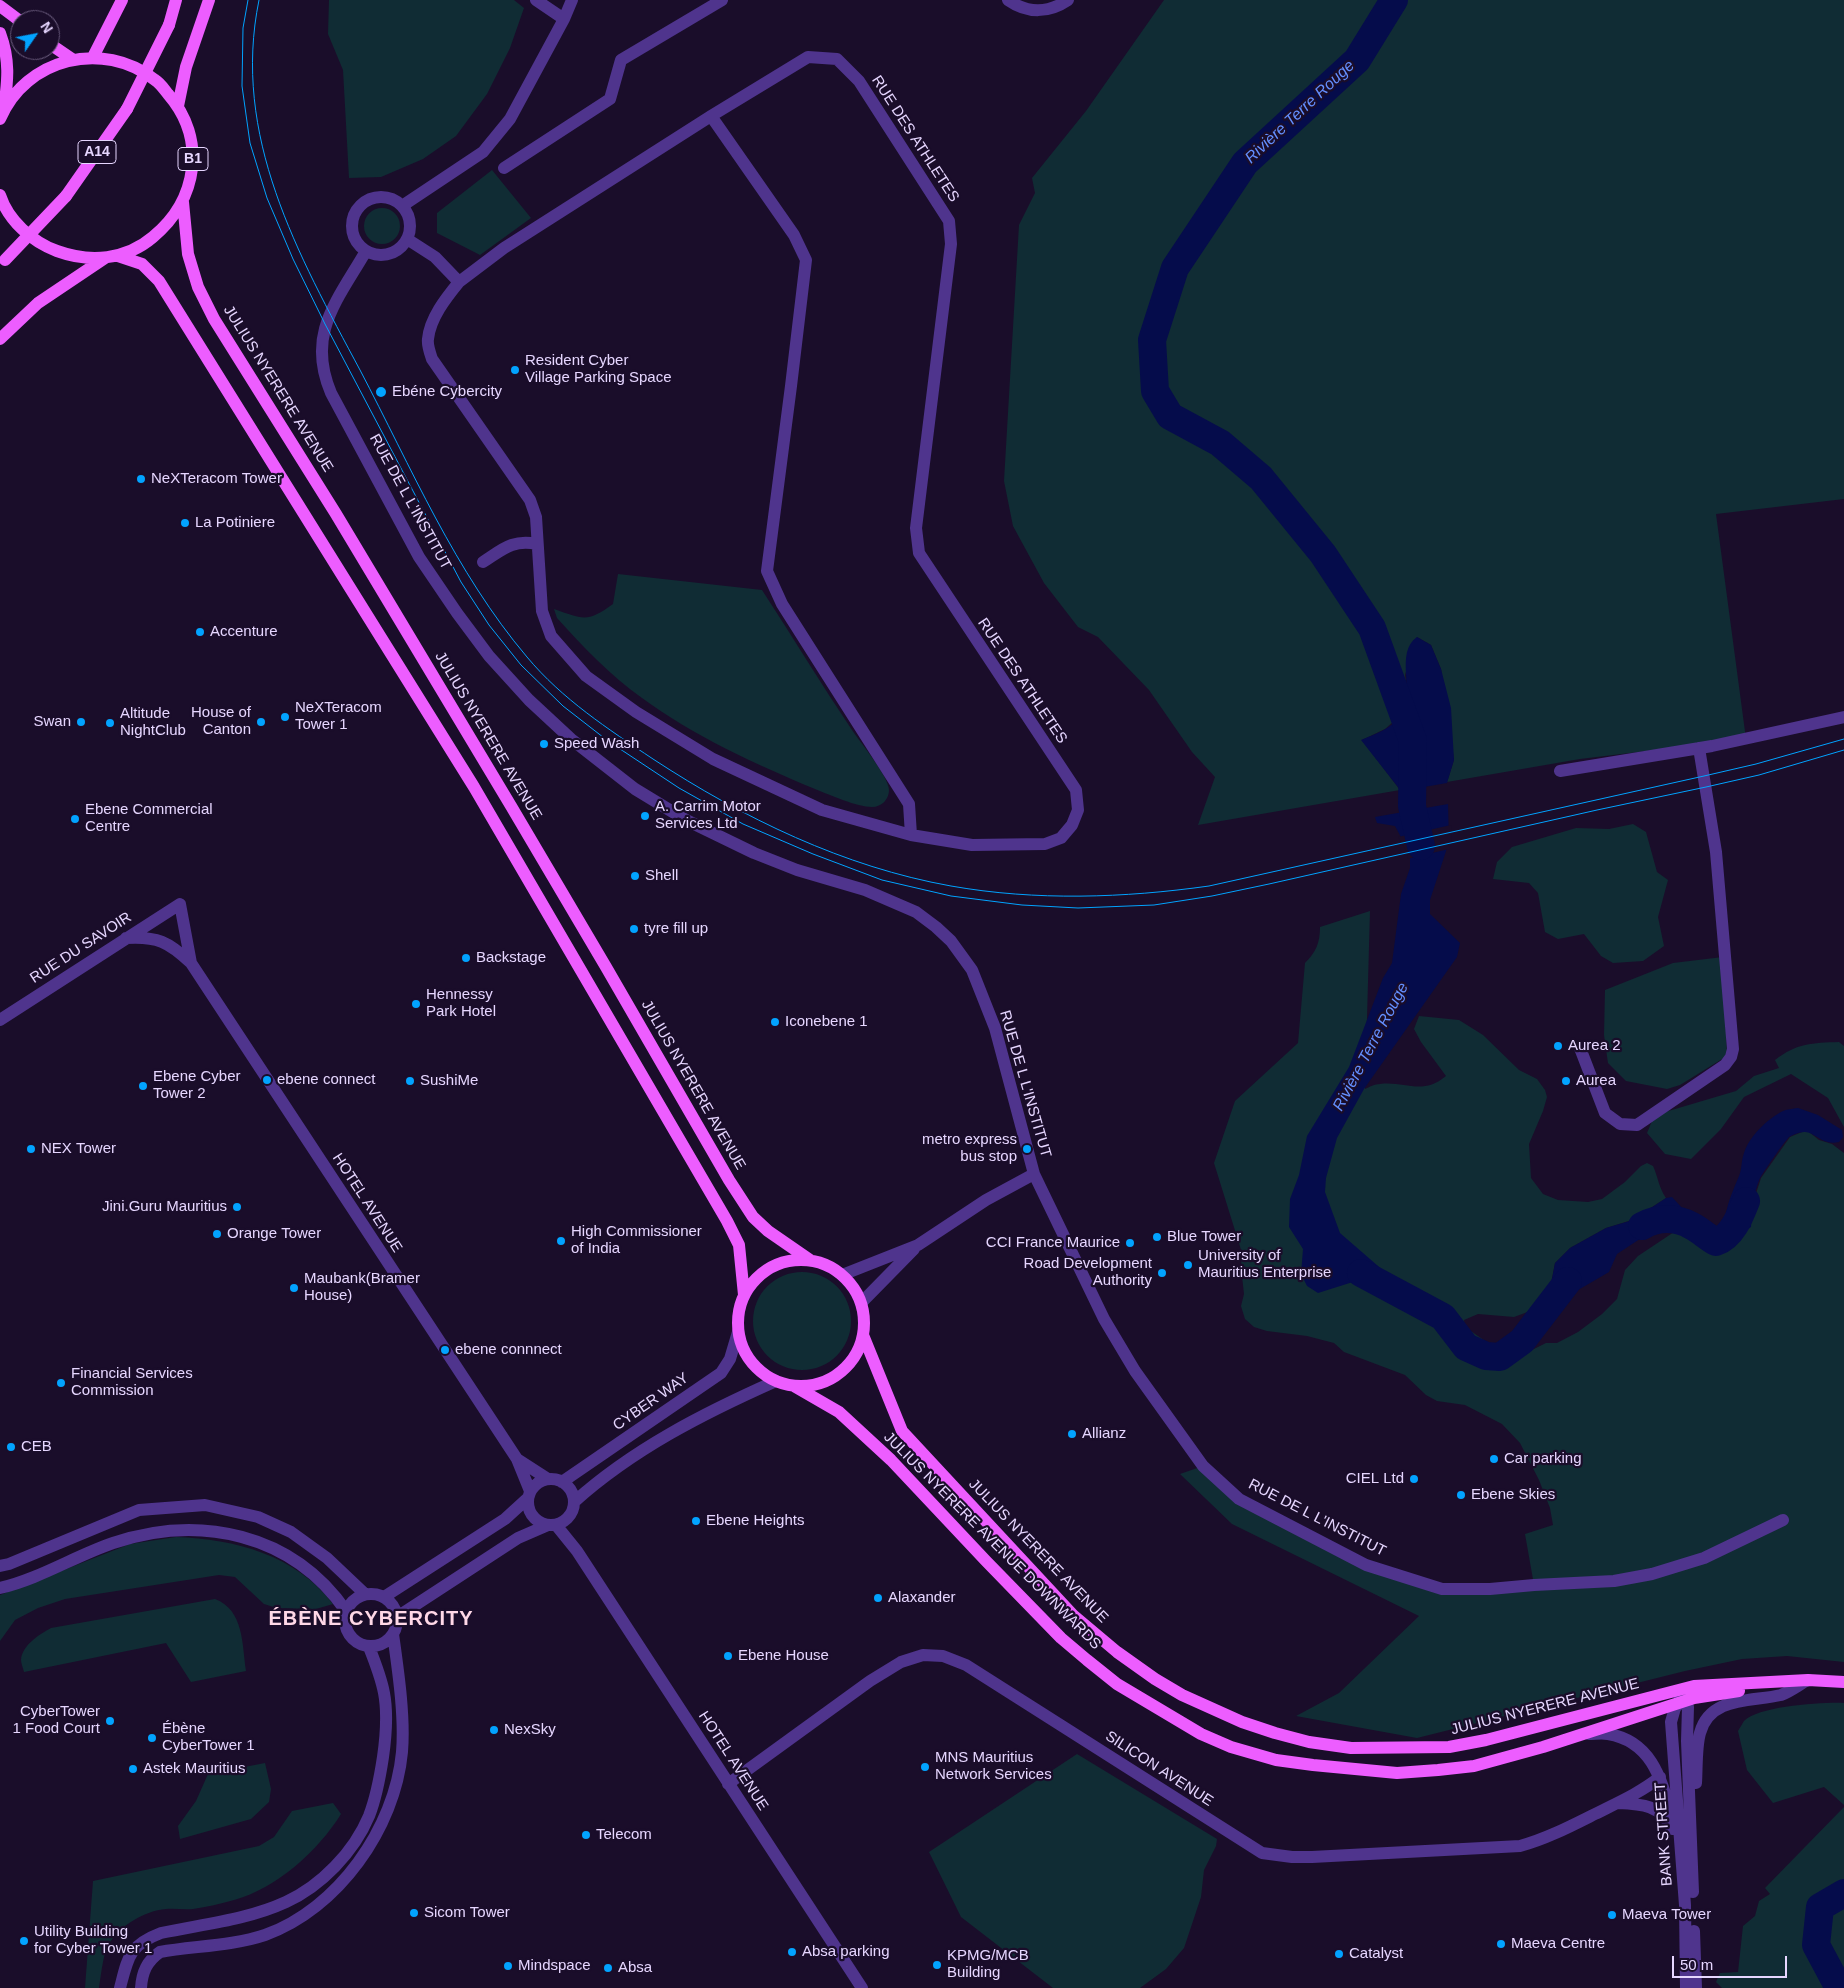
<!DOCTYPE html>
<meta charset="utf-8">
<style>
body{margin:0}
#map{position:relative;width:1844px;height:1988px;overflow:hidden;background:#1a0d2a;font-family:Helvetica,sans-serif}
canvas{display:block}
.north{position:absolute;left:10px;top:10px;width:50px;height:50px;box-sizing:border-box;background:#1a0d2a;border:1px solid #6c5d7f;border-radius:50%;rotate:57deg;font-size:14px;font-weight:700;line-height:20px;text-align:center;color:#e6d6ff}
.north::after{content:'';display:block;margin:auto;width:18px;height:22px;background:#02a3ff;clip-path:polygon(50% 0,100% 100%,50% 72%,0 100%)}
.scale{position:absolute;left:1672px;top:1956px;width:115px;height:22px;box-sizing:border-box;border:2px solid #e6d6ff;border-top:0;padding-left:6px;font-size:15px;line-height:18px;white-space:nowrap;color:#e6d6ff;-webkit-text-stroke:4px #1a0d2a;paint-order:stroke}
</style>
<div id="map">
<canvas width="1844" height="1988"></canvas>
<div class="north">N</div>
<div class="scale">50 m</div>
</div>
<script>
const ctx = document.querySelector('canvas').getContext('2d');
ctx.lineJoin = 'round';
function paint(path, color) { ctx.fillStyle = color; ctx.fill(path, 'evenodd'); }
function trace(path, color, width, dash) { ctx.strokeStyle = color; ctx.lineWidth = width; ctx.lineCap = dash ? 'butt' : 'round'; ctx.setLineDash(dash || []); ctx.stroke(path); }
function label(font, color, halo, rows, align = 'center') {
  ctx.font = font + ' Helvetica,sans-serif'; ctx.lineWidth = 4.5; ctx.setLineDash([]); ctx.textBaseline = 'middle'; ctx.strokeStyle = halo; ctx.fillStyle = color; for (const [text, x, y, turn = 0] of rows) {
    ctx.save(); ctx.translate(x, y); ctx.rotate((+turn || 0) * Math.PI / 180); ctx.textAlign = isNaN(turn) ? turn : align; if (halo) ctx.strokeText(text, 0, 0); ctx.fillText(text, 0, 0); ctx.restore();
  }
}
paint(new Path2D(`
 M 329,0 L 514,0 L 524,8 L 510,48 L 487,94 L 456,136 L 423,159 L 381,177 L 349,178 L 343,70 L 328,34 Z
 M 1164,0 L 1844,0 L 1844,499 L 1716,514 L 1746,739 L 1580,759 L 1447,782 L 1454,760 L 1441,669 L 1431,645 L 1417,637 L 1405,675 L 1408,696 L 1401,715 L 1385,729 L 1362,740 L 1400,790 L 1198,825 L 1215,777 L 1192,752 L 1149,690 L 1098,637 L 1078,627 L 1044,583 L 1013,526 L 1004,481 L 1019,225 L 1035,193 L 1032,178 L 1086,111 Z
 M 492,170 L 531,218 L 480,255 L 437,233 L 437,213 Z
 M364 226a18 18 0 1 1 36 0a18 18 0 1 1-36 0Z
 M 618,574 L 762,590 C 792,636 821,684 852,730 C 860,742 889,777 889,790 C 889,799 882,807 872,807 C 857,807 830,795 815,789 C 757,765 692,735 642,698 C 610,675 583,647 557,618 L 554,609 C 583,619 587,623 613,604 Z
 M 1633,824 L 1646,832 L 1657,872 L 1668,880 L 1658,917 L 1664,946 L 1643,961 L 1613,963 L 1601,956 L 1584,934 L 1558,939 L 1545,932 L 1538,893 L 1529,883 L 1493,879 L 1497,862 L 1512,847 L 1576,828 L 1609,829 Z
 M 1370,911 L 1365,1089 C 1369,1087 1375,1084 1380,1084 C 1406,1081 1422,1096 1446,1076 L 1421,1042 L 1414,1029 L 1419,1016 L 1459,1020 L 1483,1035 L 1519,1070 L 1537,1079 L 1545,1090 L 1547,1097 L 1543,1111 L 1529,1144 L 1531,1178 L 1543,1194 L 1558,1200 L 1588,1202 L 1602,1199 L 1625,1182 L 1641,1166 L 1647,1163 L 1653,1166 C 1658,1177 1659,1188 1666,1198 L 1632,1220 L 1606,1228 L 1570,1248 L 1555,1263 L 1550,1289 L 1541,1307 L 1514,1317 L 1478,1314 L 1464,1320 L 1465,1327 L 1491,1345 L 1515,1355 L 1522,1355 L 1546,1343 L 1557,1343 L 1578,1332 L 1602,1314 L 1617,1299 L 1625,1270 L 1638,1256 L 1677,1230 L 1691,1215 C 1709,1219 1721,1231 1739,1235 L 1752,1206 L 1761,1178 L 1790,1137 L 1802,1132 L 1809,1132 L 1819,1140 L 1832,1144 L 1844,1153 L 1844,1662 L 1787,1656 L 1742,1659 L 1685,1671 L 1417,1738 L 1296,1716 L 1339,1693 L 1419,1616 L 1232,1524 L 1180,1474 L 1203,1466 L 1239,1499 L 1366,1565 L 1442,1589 L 1534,1585 L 1525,1534 L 1553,1525 L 1550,1508 L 1539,1480 L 1520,1443 L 1502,1424 L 1465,1405 L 1437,1401 L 1426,1395 L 1405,1375 L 1344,1352 L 1334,1343 L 1307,1336 L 1267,1331 L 1254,1327 L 1245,1319 L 1241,1306 L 1244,1294 L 1241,1267 L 1242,1253 L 1214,1163 L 1235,1101 L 1298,1043 L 1305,963 C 1316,952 1320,943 1320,927 Z
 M 1723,957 L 1727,1056 L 1680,1085 L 1667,1089 L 1626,1081 L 1608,1063 L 1604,1035 L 1605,990 L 1673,963 Z
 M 1839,1042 L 1844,1046 L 1844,1127 L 1828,1098 L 1791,1074 L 1744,1097 L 1721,1129 L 1691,1159 L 1665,1154 L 1647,1133 L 1652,1121 L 1665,1112 L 1736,1091 L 1754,1076 L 1779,1068 L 1775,1060 C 1797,1043 1812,1043 1839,1042 Z
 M753 1321a49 49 0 1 1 98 0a49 49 0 1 1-98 0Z
 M 176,1537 C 235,1539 296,1555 333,1604 L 316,1609 L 277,1608 L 264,1604 L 235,1577 L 219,1575 L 65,1599 L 38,1608 L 15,1620 L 0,1641 L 0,1595 L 130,1544 Z
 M 215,1599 C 244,1610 242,1644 246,1671 L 191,1682 L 166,1643 L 24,1672 C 23,1668 21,1663 21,1660 C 22,1645 40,1634 51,1628 Z
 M 1844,1703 L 1844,1805 L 1824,1787 L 1773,1803 L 1747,1770 L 1738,1731 C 1740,1728 1742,1724 1744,1721 C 1759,1706 1823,1702 1844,1703 Z
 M 1077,1754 L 1217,1839 L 1216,1846 L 1204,1870 L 1201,1897 L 1184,1948 L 1166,1969 L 1140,1988 L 1053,1988 L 961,1917 L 929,1852 Z
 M 265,1763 L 271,1789 L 269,1802 L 251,1819 L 180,1839 L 178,1826 L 196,1801 L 208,1774 Z
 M 333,1803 L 341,1814 C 318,1851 277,1888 234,1900 C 220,1904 207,1907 193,1909 C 184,1910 175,1908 166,1909 C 144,1911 121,1925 109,1944 C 103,1953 101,1976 99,1988 L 85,1988 L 93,1881 L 259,1846 L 274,1837 L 292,1811 Z
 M 1844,1807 L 1844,1988 L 1722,1988 L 1716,1982 L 1720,1973 L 1738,1972 L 1743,1926 L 1755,1916 L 1759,1901 L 1770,1894 L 1765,1888 Z`), '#102c34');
paint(new Path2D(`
 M 1417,637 L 1431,645 L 1441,669 L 1451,708 L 1454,760 L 1447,783 L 1401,791 L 1361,740 C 1375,734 1393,728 1401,715 C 1416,693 1394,653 1417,637 Z
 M 1448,804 L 1449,842 L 1430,900 L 1430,914 L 1460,943 L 1457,957 L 1364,1089 L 1337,1138 L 1326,1178 L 1325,1192 L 1340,1233 L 1393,1279 L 1393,1294 L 1356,1281 L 1318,1293 L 1307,1286 L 1301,1274 L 1303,1249 L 1289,1227 L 1290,1199 L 1299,1175 L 1307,1136 L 1349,1067 L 1383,978 L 1392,963 L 1401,894 L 1410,868 L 1410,854 L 1395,826 L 1377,823 L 1375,817 Z
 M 1798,1108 L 1818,1115 L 1842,1130 L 1843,1137 L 1839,1142 C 1821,1146 1815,1131 1804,1132 C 1800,1132 1792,1135 1789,1137 C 1784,1142 1764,1171 1760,1178 C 1753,1194 1752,1210 1751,1227 L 1739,1235 L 1726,1232 C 1722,1214 1732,1193 1739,1176 C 1742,1169 1741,1161 1744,1153 C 1749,1137 1767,1119 1783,1111 C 1787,1109 1793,1109 1798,1108 Z
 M 1672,1197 L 1683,1209 L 1683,1216 L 1673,1224 L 1652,1231 L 1617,1254 L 1609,1272 L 1573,1293 L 1558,1309 L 1552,1313 L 1545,1313 L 1541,1307 L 1550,1289 L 1555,1263 L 1570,1248 L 1606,1228 L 1633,1220 L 1666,1198 Z`), '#050c4b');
paint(new Path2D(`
 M 1451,825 L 1452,842 L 1449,849 L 1407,859 L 1408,854 L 1398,837 Z`), '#1a0d2a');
trace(new Path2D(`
 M 1394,0 L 1357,60 L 1245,163 L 1175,268 L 1152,340 L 1155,391 L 1170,416 L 1220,443 L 1261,478 L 1323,554 L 1372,628 L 1413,741 L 1412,806 L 1421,846
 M 1642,1226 C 1658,1217 1676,1217 1692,1226 C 1700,1230 1707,1237 1716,1242 C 1732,1237 1740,1216 1746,1201
 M 1361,1273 L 1443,1317 L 1466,1347 L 1486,1356 L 1500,1357 L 1522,1341 L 1568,1281
 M 1839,1988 L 1816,1945 L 1820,1907 L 1844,1893`), '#050c4b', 28);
trace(new Path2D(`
 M 536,0 L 564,19
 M 1008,0 C 1028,14 1049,13 1068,0
 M 711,116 L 794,235 L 806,260 L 791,386 L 767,571 L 782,604 L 909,804 L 911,835
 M 504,168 L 610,99 L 621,60 L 722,0
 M352 226a29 29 0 1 1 58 0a29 29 0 1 1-58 0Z
 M 402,206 L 483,152 L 510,119 L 564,19 L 572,0
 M 407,239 L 435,257 L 459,282 L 504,248 L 711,116 L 808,57 L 837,59 L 859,81 L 949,221 L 951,244 L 916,528 L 919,553 L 1076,790 L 1078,810 L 1072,825 L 1061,838 L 1045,844 L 972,845 L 911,835 L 822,810 L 713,759 L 636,712 L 586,676 L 551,636 L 542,611 L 536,517 L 530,500 L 432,359 C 430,353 427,345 428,339 C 430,318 446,298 459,282
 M 366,251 C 337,301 306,334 331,393 L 419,557 L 457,613 L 489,656 L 529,700 L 571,739 L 635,789 L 686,820 L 754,853 L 797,870 L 865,890 L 916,912 L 936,927 L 951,941 L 972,970 L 995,1028 L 1034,1174 L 1104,1319 L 1135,1371 L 1203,1466 L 1239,1499 L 1366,1565 L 1442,1589 L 1490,1589 L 1534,1585 L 1614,1581 L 1652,1574 L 1704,1558 L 1783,1520
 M 483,562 C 502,550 512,539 537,544
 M 1560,771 L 1712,746 L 1844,717
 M 126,938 C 157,936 169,942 191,963 L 517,1459 L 530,1491
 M 0,1020 L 180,904 L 191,963
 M 1580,1048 L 1605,1113 L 1620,1124 L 1637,1125 L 1725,1065 L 1731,1057 L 1733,1049 L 1716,852 L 1699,748
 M 842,1275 L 918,1245 L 986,1200 L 1034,1174
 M 861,1303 L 914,1249
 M 517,1459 L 548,1479
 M528 1502a23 23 0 1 1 46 0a23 23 0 1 1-46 0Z
 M 562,1482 L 721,1373 L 730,1359 L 738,1332
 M 574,1502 C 633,1449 704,1413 776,1381
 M 556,1525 L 577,1551 L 862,1988
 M 0,1566 L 9,1564 L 139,1510 L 205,1505 L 258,1517 L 291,1532 L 327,1558 L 365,1594
 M 0,1588 C 39,1579 75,1556 113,1543 C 199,1514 292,1533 346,1611
 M345 1620a26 26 0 1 1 52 0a26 26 0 1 1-52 0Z
 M 384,1597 L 505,1519 L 528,1498
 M 397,1617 L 518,1538 L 548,1525
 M 1679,1695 L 1683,1698 L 1688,1707 L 1687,1741 L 1693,1892
 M 1684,1698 L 1675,1708 L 1671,1722 L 1685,1905 L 1686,1988
 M 1589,1734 C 1595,1734 1602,1733 1608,1734 C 1657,1742 1663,1789 1675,1827
 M 1696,1783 C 1697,1768 1696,1747 1700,1733 C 1710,1696 1751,1702 1781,1695 C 1790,1692 1800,1684 1808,1680
 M 728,1784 L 870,1681 L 901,1662 L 923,1655 L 943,1656 L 966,1665 L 1262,1853 L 1292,1857 L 1312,1857 L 1520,1846 C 1546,1839 1571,1826 1595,1814 C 1617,1803 1640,1793 1660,1777
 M 1618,1803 C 1642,1804 1661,1805 1672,1829
 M 1694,1931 L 1696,1988
 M 120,1988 C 128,1957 129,1945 161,1933 C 203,1924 247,1920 286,1902 C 321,1886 354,1852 369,1816 C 376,1798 380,1777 383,1757 C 386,1736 388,1714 384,1693 C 381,1677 375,1662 369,1647
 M 141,1988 C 142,1972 147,1961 160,1952 C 194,1946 232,1946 265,1935 C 338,1909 395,1828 402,1752 C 405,1716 398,1670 393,1634`), '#4f348d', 12);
trace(new Path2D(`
 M 0,6 L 20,21
 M 169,25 L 176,0
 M 0,33 C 10,60 8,80 4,108
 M 50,44 L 72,59
 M 93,57 L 122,0
 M 178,106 L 186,67 L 209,0
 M 0,119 C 26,58 103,39 155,80 C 160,83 164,89 168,94 C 207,139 198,200 153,237 C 126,260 90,263 57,251 C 32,242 8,220 0,195
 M 66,196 L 127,109
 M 183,202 L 188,254 L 198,287 L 214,319 L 336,514 L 511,806 L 606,967 L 729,1180 L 753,1217 L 768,1231 L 810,1260
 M 118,256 L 142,264 L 159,281 L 474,787 L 727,1221 L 739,1245 L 744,1295
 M 0,339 L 38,303 L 105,258
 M738 1323a63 63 0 1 1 126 0a63 63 0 1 1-126 0Z
 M 863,1335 L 902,1431 L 1073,1615 L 1117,1652 L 1155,1679 L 1182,1695 L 1242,1722 L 1275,1733 L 1309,1742 L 1351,1748 L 1449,1747 L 1486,1740 L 1694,1686 L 1808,1680 L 1844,1682
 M 794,1386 L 839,1412 L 891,1460 L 986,1561 L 1061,1638 L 1087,1660 L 1117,1684 L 1201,1734 L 1231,1747 L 1276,1760 L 1313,1765 L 1397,1773 L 1438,1770 L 1474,1766 L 1543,1747 L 1694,1698 L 1739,1691`), '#ed5dff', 12);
trace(new Path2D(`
 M 248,0 L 243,28 L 242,86 L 250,143 L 267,198 L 293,259 L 325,324 L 461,582 L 489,625 L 521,665 L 563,706 L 608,741 L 679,788 L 743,824 L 813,854 L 882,880 L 951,896 L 1022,905 L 1078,908 L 1154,905 L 1212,896 L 1269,884 L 1597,810 L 1706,787 L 1759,775 L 1844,750
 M 259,0 C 231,136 298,254 360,370 C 411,467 455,572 527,657 C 562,699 608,729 653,759 C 743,818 844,867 951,886 C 1036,901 1124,898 1209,886 L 1704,776 L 1756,764 L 1844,739`), '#02a3ff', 1);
trace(new Path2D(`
 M 127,109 L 169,25
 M 5,260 L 66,196`), '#ed5dff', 12);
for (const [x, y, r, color] of [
 [515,370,5,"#02a3ff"],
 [381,392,6,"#02a3ff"],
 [141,479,5,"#02a3ff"],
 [185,523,5,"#02a3ff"],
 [200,632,5,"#02a3ff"],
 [285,717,5,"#02a3ff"],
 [81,722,5,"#02a3ff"],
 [261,722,5,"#02a3ff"],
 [110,723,5,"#02a3ff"],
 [544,744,5,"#02a3ff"],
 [645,816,5,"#02a3ff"],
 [75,819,5,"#02a3ff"],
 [635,876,5,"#02a3ff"],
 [634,929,5,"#02a3ff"],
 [466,958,5,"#02a3ff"],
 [416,1004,5,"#02a3ff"],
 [775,1022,5,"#02a3ff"],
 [1558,1046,5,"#02a3ff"],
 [267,1080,5,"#02a3ff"],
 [410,1081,5,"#02a3ff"],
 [1566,1081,5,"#02a3ff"],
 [143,1086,5,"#02a3ff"],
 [31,1149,5,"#02a3ff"],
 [1027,1149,5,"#02a3ff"],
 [237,1207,5,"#02a3ff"],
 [217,1234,5,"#02a3ff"],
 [1157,1237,5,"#02a3ff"],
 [561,1241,5,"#02a3ff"],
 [1130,1243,5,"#02a3ff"],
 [1188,1265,5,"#02a3ff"],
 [1162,1273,5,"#02a3ff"],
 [294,1288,5,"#02a3ff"],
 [445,1350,5,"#02a3ff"],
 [61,1383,5,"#02a3ff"],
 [1072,1434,5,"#02a3ff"],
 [11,1447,5,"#02a3ff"],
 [1494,1459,5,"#02a3ff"],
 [1414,1479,5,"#02a3ff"],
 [1461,1495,5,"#02a3ff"],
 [696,1521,5,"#02a3ff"],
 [878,1598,5,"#02a3ff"],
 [728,1656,5,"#02a3ff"],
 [110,1721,5,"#02a3ff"],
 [494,1730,5,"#02a3ff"],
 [152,1738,5,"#02a3ff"],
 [925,1767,5,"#02a3ff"],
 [133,1769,5,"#02a3ff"],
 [586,1835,5,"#02a3ff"],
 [414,1913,5,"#02a3ff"],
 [1612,1915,5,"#02a3ff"],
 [24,1941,5,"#02a3ff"],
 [1501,1944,5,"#02a3ff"],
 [792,1952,5,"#02a3ff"],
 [1339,1954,5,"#02a3ff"],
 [937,1965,5,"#02a3ff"],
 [508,1966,5,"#02a3ff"],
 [608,1968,5,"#02a3ff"]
]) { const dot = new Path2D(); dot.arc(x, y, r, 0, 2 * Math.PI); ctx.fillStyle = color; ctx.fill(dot); trace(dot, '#1a0d2a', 2); }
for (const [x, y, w] of [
 [97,152,38],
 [193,159,30]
]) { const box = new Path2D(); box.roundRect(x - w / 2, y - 11.5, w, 23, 4); ctx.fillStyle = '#1a0d2a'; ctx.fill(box); trace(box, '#e6d6ff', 1); }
label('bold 14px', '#e6d6ff', null, [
 ["A14",97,152],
 ["B1",193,159]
]);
label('15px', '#e6d6ff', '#1a0d2a', [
 ["RUE DES ATHLETES",915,139,57],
 ["JULIUS NYERERE AVENUE",278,389,58],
 ["RUE DE L L'INSTITUT",410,502,61],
 ["RUE DES ATHLETES",1022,681,56],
 ["JULIUS NYERERE AVENUE",488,736,59],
 ["RUE DU SAVOIR",81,948,-33],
 ["RUE DE L L'INSTITUT",1025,1084,74],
 ["JULIUS NYERERE AVENUE",693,1085,60],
 ["HOTEL AVENUE",367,1203,57],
 ["CYBER WAY",651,1402,-35],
 ["RUE DE L L'INSTITUT",1317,1518,27],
 ["JULIUS NYERERE AVENUE DOWNWARDS",992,1541,45],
 ["JULIUS NYERERE AVENUE",1038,1551,46],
 ["JULIUS NYERERE AVENUE",1545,1707,-14],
 ["HOTEL AVENUE",733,1761,57],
 ["SILICON AVENUE",1159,1769,33],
 ["BANK STREET",1664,1834,-94]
]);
label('15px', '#e6d6ff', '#1a0d2a', [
 ["Resident Cyber",525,361],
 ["Village Parking Space",525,378],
 ["Ebéne Cybercity",392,392],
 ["NeXTeracom Tower",151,479],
 ["La Potiniere",195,523],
 ["Accenture",210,632],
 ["NeXTeracom",295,708],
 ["Tower 1",295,725],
 ["House of",251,713,"right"],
 ["Canton",251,730,"right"],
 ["Altitude",120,714],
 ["NightClub",120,731],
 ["Swan",71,722,"right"],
 ["Speed Wash",554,744],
 ["A. Carrim Motor",655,807],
 ["Services Ltd",655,824],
 ["Ebene Commercial",85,810],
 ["Centre",85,827],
 ["Shell",645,876],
 ["tyre fill up",644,929],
 ["Backstage",476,958],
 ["Hennessy",426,995],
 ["Park Hotel",426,1012],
 ["Iconebene 1",785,1022],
 ["Aurea 2",1568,1046],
 ["Ebene Cyber",153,1077],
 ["Tower 2",153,1094],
 ["ebene connect",277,1080],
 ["SushiMe",420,1081],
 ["Aurea",1576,1081],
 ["metro express",1017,1140,"right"],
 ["bus stop",1017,1157,"right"],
 ["NEX Tower",41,1149],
 ["Jini.Guru Mauritius",227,1207,"right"],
 ["High Commissioner",571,1232],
 ["of India",571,1249],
 ["Orange Tower",227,1234],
 ["Blue Tower",1167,1237],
 ["CCI France Maurice",1120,1243,"right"],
 ["University of",1198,1256],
 ["Mauritius Enterprise",1198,1273],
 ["Road Development",1152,1264,"right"],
 ["Authority",1152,1281,"right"],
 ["Maubank(Bramer",304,1279],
 ["House)",304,1296],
 ["ebene connnect",455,1350],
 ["Financial Services",71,1374],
 ["Commission",71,1391],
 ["Allianz",1082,1434],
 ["CEB",21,1447],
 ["Car parking",1504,1459],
 ["CIEL Ltd",1404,1479,"right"],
 ["Ebene Skies",1471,1495],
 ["Ebene Heights",706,1521],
 ["Alaxander",888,1598],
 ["Ebene House",738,1656],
 ["CyberTower",100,1712,"right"],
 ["1 Food Court",100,1729,"right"],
 ["Ébène",162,1729],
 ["CyberTower 1",162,1746],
 ["NexSky",504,1730],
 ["MNS Mauritius",935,1758],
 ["Network Services",935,1775],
 ["Astek Mauritius",143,1769],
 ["Telecom",596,1835],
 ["Sicom Tower",424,1913],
 ["Maeva Tower",1622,1915],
 ["Utility Building",34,1932],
 ["for Cyber Tower 1",34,1949],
 ["Maeva Centre",1511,1944],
 ["Absa parking",802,1952],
 ["Catalyst",1349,1954],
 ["KPMG/MCB",947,1956],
 ["Building",947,1973],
 ["Mindspace",518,1966],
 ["Absa",618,1968]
], 'left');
label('italic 16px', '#648fff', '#1a0d2a', [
 ["Rivière Terre Rouge",1300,112,-43],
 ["Rivière Terre Rouge",1371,1047,-62]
]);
ctx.letterSpacing = '1px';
label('bold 20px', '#ffd8e7', '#1a0d2a', [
 ["ÉBÈNE CYBERCITY",371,1619]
]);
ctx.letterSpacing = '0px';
</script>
